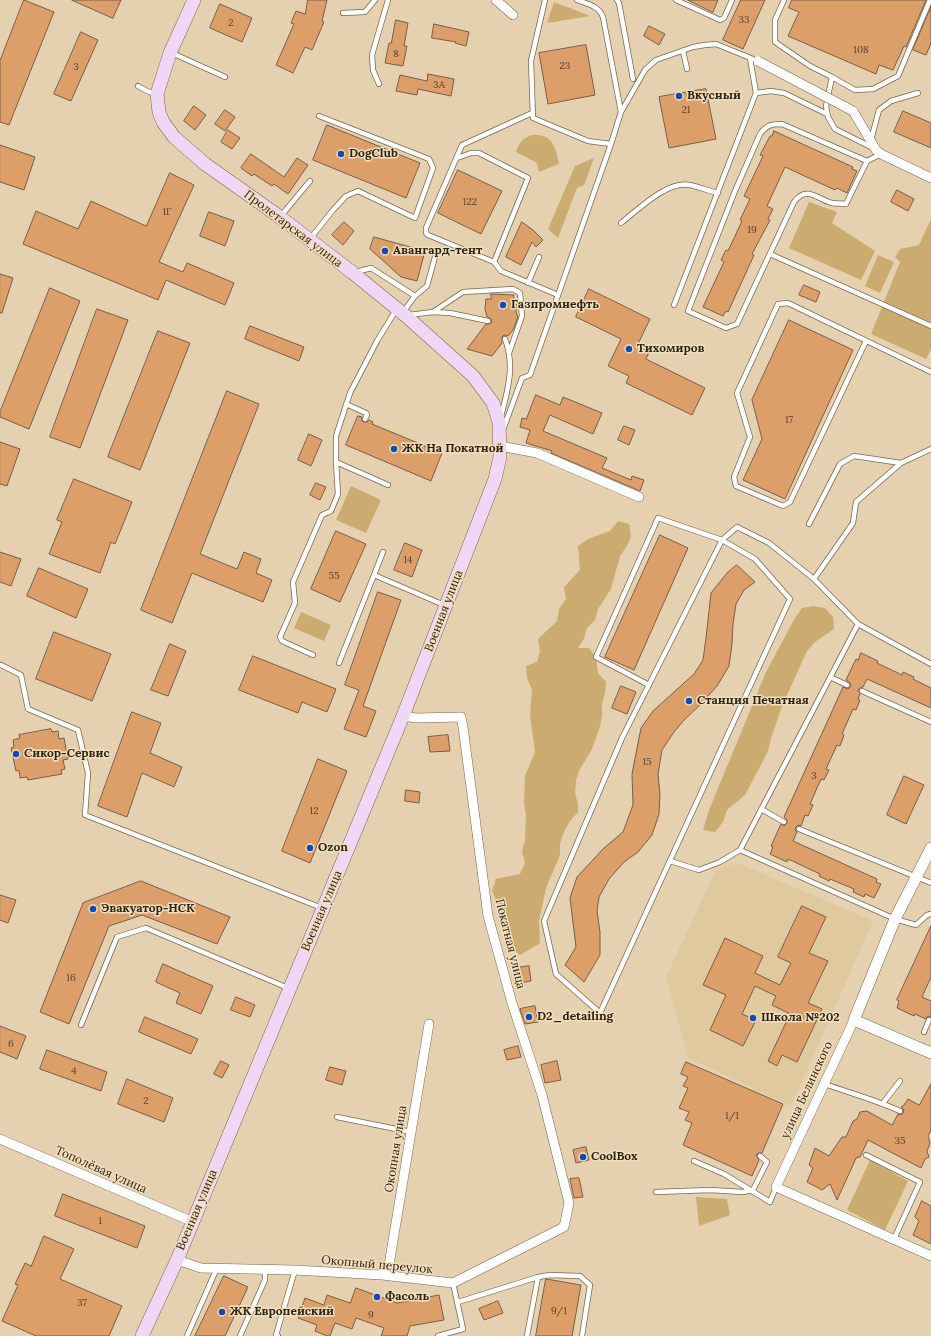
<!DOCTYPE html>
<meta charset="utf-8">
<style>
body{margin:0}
canvas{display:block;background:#e5d1af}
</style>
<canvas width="931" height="1336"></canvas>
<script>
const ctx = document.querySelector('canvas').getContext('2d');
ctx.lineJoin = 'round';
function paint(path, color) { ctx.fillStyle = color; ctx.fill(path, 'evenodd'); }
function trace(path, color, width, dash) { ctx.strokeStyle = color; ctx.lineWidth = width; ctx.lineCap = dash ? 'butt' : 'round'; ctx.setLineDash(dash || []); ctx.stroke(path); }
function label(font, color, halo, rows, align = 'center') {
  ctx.font = font + ' Lora,serif'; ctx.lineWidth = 3; ctx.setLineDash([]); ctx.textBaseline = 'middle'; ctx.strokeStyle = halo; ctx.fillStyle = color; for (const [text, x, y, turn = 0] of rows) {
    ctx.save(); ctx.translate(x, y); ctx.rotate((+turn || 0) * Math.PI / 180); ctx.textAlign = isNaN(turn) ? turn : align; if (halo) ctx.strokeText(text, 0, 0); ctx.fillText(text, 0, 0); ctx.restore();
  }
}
paint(new Path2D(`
 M 737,863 L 873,921 L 791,1106 L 688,1058 L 666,977 L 716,870 Z`), '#e0c89f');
paint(new Path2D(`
 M 554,2 L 590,16 L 547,23 Z
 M 532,135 C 552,133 556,148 559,164 L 539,172 L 537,163 L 516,152 C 519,143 523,138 532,135 Z
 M 594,158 L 584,185 L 577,188 L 558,238 L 548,229 L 575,166 Z
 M 809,202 L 837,212 L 832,223 L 875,251 L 861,280 L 789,248 Z
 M 931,219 L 931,349 L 926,359 L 871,334 L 900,262 L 895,257 L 900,249 L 919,245 Z
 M 878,255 L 894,262 L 880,293 L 865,286 Z
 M 351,486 L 381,500 L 366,533 L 336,520 Z
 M 618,521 L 629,524 L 631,536 L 627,546 L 620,556 L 611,589 L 598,609 L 595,620 L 587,628 L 584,639 L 578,648 L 589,648 L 596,657 L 598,673 L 606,682 L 605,694 L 602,704 L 602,716 L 600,727 L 592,749 L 580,769 L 576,780 L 575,793 L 578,804 L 578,812 L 570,821 L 564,832 L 560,843 L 560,855 L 546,888 L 539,921 L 540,943 L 520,955 L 510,948 L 507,937 L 502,913 L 492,891 L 496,879 L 520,874 L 525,863 L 522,851 L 525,840 L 526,816 L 524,803 L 525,776 L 535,752 L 530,715 L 532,690 L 527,678 L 526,666 L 537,662 L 540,651 L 538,639 L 557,621 L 559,609 L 566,599 L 564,587 L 580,570 L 578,546 L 588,539 L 610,531 Z
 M 813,606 L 825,608 L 833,617 L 834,629 L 815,642 L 807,651 L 783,704 L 771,738 L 768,751 L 745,795 L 727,810 L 723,822 L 715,832 L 703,830 L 709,810 L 766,672 L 795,618 L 802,608 Z
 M 301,612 L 331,625 L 324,641 L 294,628 Z
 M 870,1160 L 908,1181 L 885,1230 L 847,1210 Z
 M 696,1197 L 727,1199 L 730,1215 L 699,1226 Z`), '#ccab70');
const building = new Path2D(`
 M 24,0 L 54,12 L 9,125 L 0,122 L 0,61 Z
 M 72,0 L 121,0 L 113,18 Z
 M 308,0 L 327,0 L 322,21 L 324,22 L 312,50 L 305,47 L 293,73 L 276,65 L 294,24 L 291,23 L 296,11 L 305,14 Z
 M 688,0 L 718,0 L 713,12 Z
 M 741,0 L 765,0 L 743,49 L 723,40 Z
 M 792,0 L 926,0 L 906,47 L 904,46 L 893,70 L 879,65 L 876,74 L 788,36 L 799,12 L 789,8 Z
 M 220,4 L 252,18 L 242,42 L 210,28 Z
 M 931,7 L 931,43 L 926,55 L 913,50 Z
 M 396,20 L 408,23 L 404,46 L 407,46 L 403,66 L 385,63 L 389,43 L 391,43 Z
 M 434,24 L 469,32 L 466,46 L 455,43 L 456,42 L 432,38 Z
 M 649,26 L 665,34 L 659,45 L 644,36 Z
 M 81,32 L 98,40 L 71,101 L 54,94 Z
 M 586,45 L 595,95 L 548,104 L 539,53 Z
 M 428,74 L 454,79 L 451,96 L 418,89 L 417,95 L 396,91 L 400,75 L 427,81 Z
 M 706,89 L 716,139 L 669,148 L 659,97 Z
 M 194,106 L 206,115 L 195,130 L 184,121 Z
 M 225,110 L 235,117 L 225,131 L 215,124 Z
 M 903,111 L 931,123 L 931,148 L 894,132 Z
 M 327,125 L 420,163 L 406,198 L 313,160 Z
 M 228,130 L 240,138 L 232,149 L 221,142 Z
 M 774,131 L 853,167 L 852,169 L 857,171 L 847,193 L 837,188 L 835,190 L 785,167 L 767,206 L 773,209 L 768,219 L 770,220 L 752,254 L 754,255 L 728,312 L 726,311 L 723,316 L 703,307 L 724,262 L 721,260 L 726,250 L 728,251 L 742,221 L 740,220 L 750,199 L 744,196 L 763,156 L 760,155 L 770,136 L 772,136 Z
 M 0,145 L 35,157 L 24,190 L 0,182 Z
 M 251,154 L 284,177 L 297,158 L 308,165 L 288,194 L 274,184 L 272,186 L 254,174 L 252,176 L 241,168 Z
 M 458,170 L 502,191 L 481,234 L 438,213 Z
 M 170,173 L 194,185 L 159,262 L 183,272 L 187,263 L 234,283 L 225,305 L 166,280 L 158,300 L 23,244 L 36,211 L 78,229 L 91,201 L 146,226 Z
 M 897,190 L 914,199 L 908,211 L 891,202 Z
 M 209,212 L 234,221 L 225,246 L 200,236 Z
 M 344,222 L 354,231 L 343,245 L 332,235 Z
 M 522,222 L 533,230 L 543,240 L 536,247 L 532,242 L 521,265 L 506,257 Z
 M 374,237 L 425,251 L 417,281 L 401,277 L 370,249 Z
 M 0,274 L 13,278 L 2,313 L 0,313 Z
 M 804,285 L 820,292 L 816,302 L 799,295 Z
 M 50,288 L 80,301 L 29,429 L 0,417 L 0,412 Z
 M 589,289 L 650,319 L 637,346 L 649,352 L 646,359 L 705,388 L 692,415 L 626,383 L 629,376 L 608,366 L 621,339 L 576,317 Z
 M 491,294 L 514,295 L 513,301 L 517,302 L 516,312 L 518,317 L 513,330 L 508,336 L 504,335 L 502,337 L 502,343 L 492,356 L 467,349 L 486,324 L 490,324 L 492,322 L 491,319 L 487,317 L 485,309 L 486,299 L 491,299 Z
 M 97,309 L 128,320 L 80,448 L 50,437 Z
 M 789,320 L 853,350 L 785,499 L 743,480 L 762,439 L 752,400 Z
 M 250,326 L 304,347 L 299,361 L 245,339 Z
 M 158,331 L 190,343 L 140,470 L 108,457 Z
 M 227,391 L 259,404 L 200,554 L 237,569 L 244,552 L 261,559 L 256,573 L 272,580 L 263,602 L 192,573 L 172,623 L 141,610 Z
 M 536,395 L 560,405 L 563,397 L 602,413 L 593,434 L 550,415 L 543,431 L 607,458 L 602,468 L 631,480 L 632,476 L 644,480 L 640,491 L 551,453 L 552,451 L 526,443 L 530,430 L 520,427 L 522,418 L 526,419 Z
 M 358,416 L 362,417 L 362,421 L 364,422 L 367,422 L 369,420 L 373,422 L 372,424 L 442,453 L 431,481 L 346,445 Z
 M 624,426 L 635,430 L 629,445 L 618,440 Z
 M 309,434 L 322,440 L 311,466 L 298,460 Z
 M 0,442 L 20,449 L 7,486 L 0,484 Z
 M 74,479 L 132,502 L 115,544 L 111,542 L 100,573 L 49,554 L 62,522 L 57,520 Z
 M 316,483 L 326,487 L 320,500 L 310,495 Z
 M 336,531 L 366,544 L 340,602 L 311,589 Z
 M 660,535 L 688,548 L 634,670 L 605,657 Z
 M 405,543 L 422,550 L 412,577 L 394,570 Z
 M 0,552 L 21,559 L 11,586 L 0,582 Z
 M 737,565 L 755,582 L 744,590 L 736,604 L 733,624 L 732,644 L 729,666 L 717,686 L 701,704 L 684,720 L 674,732 L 662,750 L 658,774 L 660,794 L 659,814 L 652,835 L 638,852 L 624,862 L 609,879 L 599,897 L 597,911 L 600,932 L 600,955 L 584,982 L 565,965 L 576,947 L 570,898 L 577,877 L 604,848 L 623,832 L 633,805 L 632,774 L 641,728 L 653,711 L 694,674 L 703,660 L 706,638 L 711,593 L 727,573 Z
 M 39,568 L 88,589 L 76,618 L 27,596 Z
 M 378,592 L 401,600 L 363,706 L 376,711 L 366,737 L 344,729 L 359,690 L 345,685 Z
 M 54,632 L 111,654 L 92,701 L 36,679 Z
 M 170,644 L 186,651 L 168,696 L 151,690 Z
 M 861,653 L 878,661 L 877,663 L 902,675 L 903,672 L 914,677 L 913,679 L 931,688 L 931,708 L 867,679 L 863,687 L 860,688 L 858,690 L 860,694 L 858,699 L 860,700 L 856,710 L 853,709 L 842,734 L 844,735 L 840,746 L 837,745 L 826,769 L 829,770 L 824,780 L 821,779 L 810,804 L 813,805 L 808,816 L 805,815 L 801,826 L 798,825 L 796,827 L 795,830 L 797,832 L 793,841 L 877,879 L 876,882 L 881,884 L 874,898 L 865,894 L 864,897 L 853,892 L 854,889 L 830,879 L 829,881 L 819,876 L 820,874 L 788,859 L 787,862 L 770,854 L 773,847 L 771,846 L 781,824 L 784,826 L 787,823 L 787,820 L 784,817 L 843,687 L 848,689 L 851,686 L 850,683 L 846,680 L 856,659 L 858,660 Z
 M 253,656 L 336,689 L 327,712 L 302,702 L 298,713 L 239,690 Z
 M 621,686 L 636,692 L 627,714 L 612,708 Z
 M 132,712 L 161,723 L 150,753 L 182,767 L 174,787 L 142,773 L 127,817 L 98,806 Z
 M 51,729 L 52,732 L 58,731 L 59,739 L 64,738 L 68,759 L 63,760 L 65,769 L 61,770 L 62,774 L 28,780 L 27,777 L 20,778 L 19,770 L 16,771 L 11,748 L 14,747 L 13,740 L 20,738 L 19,735 Z
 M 448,735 L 450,751 L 430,752 L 428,737 Z
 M 318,759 L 347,771 L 310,863 L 282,851 Z
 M 904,776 L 924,785 L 906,824 L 887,815 Z
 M 406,790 L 420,792 L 419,803 L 405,801 Z
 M 141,881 L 230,917 L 217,944 L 142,915 L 109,926 L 69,1024 L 40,1012 L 83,903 Z
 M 0,895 L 16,900 L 8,923 L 0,920 Z
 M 802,906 L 826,917 L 809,953 L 828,961 L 808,1003 L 822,1009 L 797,1062 L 782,1055 L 777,1066 L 768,1061 L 790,1014 L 772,1005 L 776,996 L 755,986 L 742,1014 L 756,1020 L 743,1046 L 710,1030 L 726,995 L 703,985 L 725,938 L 763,956 L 755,973 L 780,985 L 791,963 L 778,957 Z
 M 931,926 L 931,977 L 922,997 L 931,1001 L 931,1017 L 928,1016 L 926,1019 L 915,1014 L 914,1016 L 897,1008 L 899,1001 L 897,1000 Z
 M 163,964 L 213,986 L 201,1014 L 176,1003 L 180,993 L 156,982 Z
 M 529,966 L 531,981 L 520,983 L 517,968 Z
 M 236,997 L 255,1005 L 250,1017 L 231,1010 Z
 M 535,1006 L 538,1022 L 525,1024 L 520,1009 Z
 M 145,1017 L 198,1039 L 191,1054 L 139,1032 Z
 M 0,1026 L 26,1036 L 17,1059 L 0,1052 Z
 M 518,1046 L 521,1057 L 507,1060 L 504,1050 Z
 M 47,1050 L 107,1072 L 101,1091 L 40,1069 Z
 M 221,1061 L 229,1065 L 222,1078 L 214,1074 Z
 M 557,1061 L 561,1080 L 545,1083 L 541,1065 Z
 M 686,1062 L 783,1104 L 762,1153 L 758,1153 L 756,1155 L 759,1160 L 752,1176 L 683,1145 L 692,1123 L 685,1120 L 689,1112 L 679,1108 L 688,1088 L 683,1086 L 688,1077 L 681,1074 Z
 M 330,1067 L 346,1071 L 342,1085 L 326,1080 Z
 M 127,1079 L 173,1098 L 164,1122 L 118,1104 Z
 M 931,1084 L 931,1130 L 928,1136 L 930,1143 L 927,1151 L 929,1157 L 925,1159 L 921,1168 L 868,1140 L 860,1157 L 856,1158 L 853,1165 L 837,1200 L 830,1184 L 822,1190 L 807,1182 L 813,1168 L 809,1165 L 815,1148 L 829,1156 L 842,1137 L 846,1137 L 853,1121 L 857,1119 L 860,1112 L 867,1111 L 892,1125 L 898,1114 L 901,1115 L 903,1113 L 904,1110 L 901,1107 L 904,1105 L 908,1099 L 919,1105 Z
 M 586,1147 L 589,1160 L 576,1163 L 573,1150 Z
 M 579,1178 L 583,1197 L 574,1198 L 570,1179 Z
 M 63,1194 L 145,1226 L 137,1248 L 55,1216 Z
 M 922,1201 L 931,1206 L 931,1244 L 913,1235 L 919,1221 L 915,1217 Z
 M 44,1236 L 74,1249 L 60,1279 L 122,1306 L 109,1336 L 36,1336 L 2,1321 L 18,1285 L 15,1284 L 25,1263 L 31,1266 Z
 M 224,1276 L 248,1287 L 225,1336 L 195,1336 Z
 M 546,1279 L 581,1285 L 572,1336 L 536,1336 Z
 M 356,1288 L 397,1303 L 439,1295 L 444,1320 L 410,1326 L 407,1336 L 381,1336 L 384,1328 L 356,1318 L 352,1329 L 335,1323 L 330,1336 L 327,1336 L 315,1331 L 317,1325 L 298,1318 L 305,1298 L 324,1305 L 327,1295 L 350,1303 Z
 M 498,1301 L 503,1313 L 484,1320 L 479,1309 Z`);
paint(building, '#dc9f6a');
trace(building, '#795d46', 1);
const service = new Path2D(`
 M 545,0 L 531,61 L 533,118 L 588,141 L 611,144
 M 617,0 L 619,3 L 633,79
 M 676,0 L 720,20 L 724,18 L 732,0
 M 784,0 L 775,20 L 775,42 L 810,66 L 832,77 L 826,106 L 828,117 L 835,129 L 873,148
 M 343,13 L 365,12 L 375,0
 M 683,51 L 687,69
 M 172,53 L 225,77
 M 832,77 L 855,90 L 873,89 L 898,76 L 930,0
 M 379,84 L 373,70 L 372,55 L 388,0
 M 138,86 L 147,91 L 157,94
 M 756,93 L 771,91 L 784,93 L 827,114
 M 621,112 L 645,70 L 656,60 L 693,47 L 705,45 L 716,44 L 753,59
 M 532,113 L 462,145 L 426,228 L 426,233 L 428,235 L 494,262 L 501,271 L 558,295
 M 871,140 L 879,110 L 891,101 L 918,93
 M 457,158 L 471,153 L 479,153 L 528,178 L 494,262
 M 867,161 L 782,124 C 771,124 767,125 760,134 L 735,191 L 688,311 L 726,328 L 737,324 L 794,202 C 807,185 817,199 832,203 C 836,204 841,203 846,204 L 867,161 L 881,154
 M 280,217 L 310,181
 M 621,223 C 639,209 666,181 690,185 C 699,187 709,191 718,193
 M 310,239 L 333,210 L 346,196 L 358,191 L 415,218 L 433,168 L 429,159 L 319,116
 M 770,254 L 931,326
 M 356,272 L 371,268 L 415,296 L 403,312
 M 528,283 L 539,257
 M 415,296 L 427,286 L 435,257
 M 674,305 L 756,93 L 750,58
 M 433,312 L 463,292 L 513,289 L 520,293 L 522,316 L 509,353
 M 409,315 L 433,312 L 450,313 L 488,321
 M 866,341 L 790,502 L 783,506 L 736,486 L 734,477 L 750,437 L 737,393 L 778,304 L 788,303 L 931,372
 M 346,404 L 366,413 L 367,415 L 365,419
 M 501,416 C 508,390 515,365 505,339
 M 504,427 L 522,378 L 530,375 L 611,144 L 621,112 L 603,17 C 599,6 588,4 577,0
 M 336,462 L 388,485
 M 809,524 L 840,464 L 854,456 L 901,463 L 931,449
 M 383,552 L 374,575 L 444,605
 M 814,579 L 853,523 L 856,502 L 901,463
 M 858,624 L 740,850 L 895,919 L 916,925 L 927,915 L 931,914
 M 313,655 L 282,641 L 280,637 L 295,603 L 293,582 L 322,515 L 331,511 L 338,494 L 336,462 L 336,436 L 350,393 L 377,341 L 396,310
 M 339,663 L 374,575
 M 1,665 L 21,675 L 28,709 L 78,730 L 88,773 L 85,815 L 322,908
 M 830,677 L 847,685
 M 649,685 L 596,657 L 658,518 L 722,540 L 755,559 L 790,599 L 600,1013 L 556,974 L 544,921 L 622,738 L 722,540 L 737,527 L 769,543 L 814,579 L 858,624 L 931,664
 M 862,691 L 931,722
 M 761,809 L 784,822
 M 799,829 L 931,883
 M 670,861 L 699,870 L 720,862 L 740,850
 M 81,1025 L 117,937 L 146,928 L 288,988
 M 924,1032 L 929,1020
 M 825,1084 C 850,1093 876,1100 900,1111
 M 883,1103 L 900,1081
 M 337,1117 L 411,1132
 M 866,1155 L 920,1182 L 894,1239
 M 694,1161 L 724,1174 L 770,1202 L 776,1187
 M 656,1192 L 710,1190 L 743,1192 L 753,1190 L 767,1162 L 760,1156
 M 458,1302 L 538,1277 L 550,1275 L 580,1276 L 590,1285 L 582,1336
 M 187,1336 L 217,1268
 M 240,1336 L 265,1280 L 265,1269
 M 278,1336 L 276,1335 L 295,1270
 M 438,1336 L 463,1329 L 453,1283
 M 527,1336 L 538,1277`);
const minor = new Path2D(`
 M 496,0 L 513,15
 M 853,111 L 876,150 L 881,154 L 931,178
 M 500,446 L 537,453 L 639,497
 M 854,1020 L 776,1187 L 931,1256
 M 0,1139 L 193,1222
 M 177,1260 L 201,1268 L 295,1270 L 382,1275 L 453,1283 L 564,1227 L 569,1203 L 542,1095 L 512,1003 L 488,916 L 463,727 L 461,717 L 416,718 L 403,716
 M 382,1275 L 389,1265 L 429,1024`);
const tertiary = new Path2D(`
 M 931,848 L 895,919 L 854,1020 L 931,1053`);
const secondary = new Path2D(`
 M 142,1336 L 177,1260 L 403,716 L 495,479 L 500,457 L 499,422 L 493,403 L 473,376 L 406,316 L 353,273 L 280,217 L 205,164 L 174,137 L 163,122 L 159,112 L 157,94 L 170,53 L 194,0`);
trace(service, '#796749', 6);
trace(minor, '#796749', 10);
trace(tertiary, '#796749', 12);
trace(secondary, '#796749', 14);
trace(service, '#fff', 4.5);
trace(minor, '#fff', 9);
trace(tertiary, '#fff', 11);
trace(secondary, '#f0d7f5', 13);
const minorBridge = new Path2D(`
 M 758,61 L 853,111`);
trace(minorBridge, '#796749', 10, []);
trace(minorBridge, '#fff', 9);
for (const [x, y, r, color] of [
 [679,96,4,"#0d4cb7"],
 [341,154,4,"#0d4cb7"],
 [385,251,4,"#0d4cb7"],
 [503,305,4,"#0d4cb7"],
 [629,349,4,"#0d4cb7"],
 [394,449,4,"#0d4cb7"],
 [689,701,4,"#0d4cb7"],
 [16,754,4,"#0d4cb7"],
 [310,848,4,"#0d4cb7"],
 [93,909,4,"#0d4cb7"],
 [529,1017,4,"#0d4cb7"],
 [753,1018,4,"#0d4cb7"],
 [583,1157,4,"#0d4cb7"],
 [377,1297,4,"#0d4cb7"],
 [222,1312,4,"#0d4cb7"]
]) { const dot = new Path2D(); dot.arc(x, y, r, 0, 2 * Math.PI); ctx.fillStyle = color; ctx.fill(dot); trace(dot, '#f2debc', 1.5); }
label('10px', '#57422b', null, [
 ["33",744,20],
 ["2",231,23],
 ["108",861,50],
 ["8",396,54],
 ["23",565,66],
 ["3",76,67],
 ["3А",439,85],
 ["21",686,110],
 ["122",470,202],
 ["1Г",167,212],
 ["19",752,230],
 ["17",789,420],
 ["14",408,560],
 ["55",334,576],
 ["15",647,762],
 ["3",814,776],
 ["12",314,811],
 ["16",71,978],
 ["6",11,1044],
 ["4",74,1071],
 ["2",146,1101],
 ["1/1",732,1116],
 ["35",900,1141],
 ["1",100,1221],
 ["37",82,1303],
 ["9/1",559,1311],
 ["9",371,1315]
]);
label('bold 12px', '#2b2316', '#f2debc', [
 ["Вкусный",687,96],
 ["DogClub",349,154],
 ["Авангард-тент",393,251],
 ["Газпромнефть",511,305],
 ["Тихомиров",637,349],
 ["ЖК На Покатной",402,449],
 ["Станция Печатная",697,701],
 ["Сикор-Сервис",24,754],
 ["Ozon",318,848],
 ["Эвакуатор-НСК",101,909],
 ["D2_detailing",537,1017],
 ["Школа №202",761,1018],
 ["CoolBox",591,1157],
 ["Фасоль",385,1297],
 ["ЖК Европейский",230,1312]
], 'left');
label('12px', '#2b2316', '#f2debc', [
 ["Пролетарская улица",293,229,37],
 ["Военная улица",444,611,-69],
 ["Военная улица",322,911,-67],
 ["Покатная улица",510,944,76],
 ["улица Белинского",807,1090,-65],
 ["Окопная улица",396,1149,-81],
 ["Тополёвая улица",101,1170,24],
 ["Военная улица",197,1210,-67],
 ["Окопный переулок",377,1265,5]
]);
</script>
